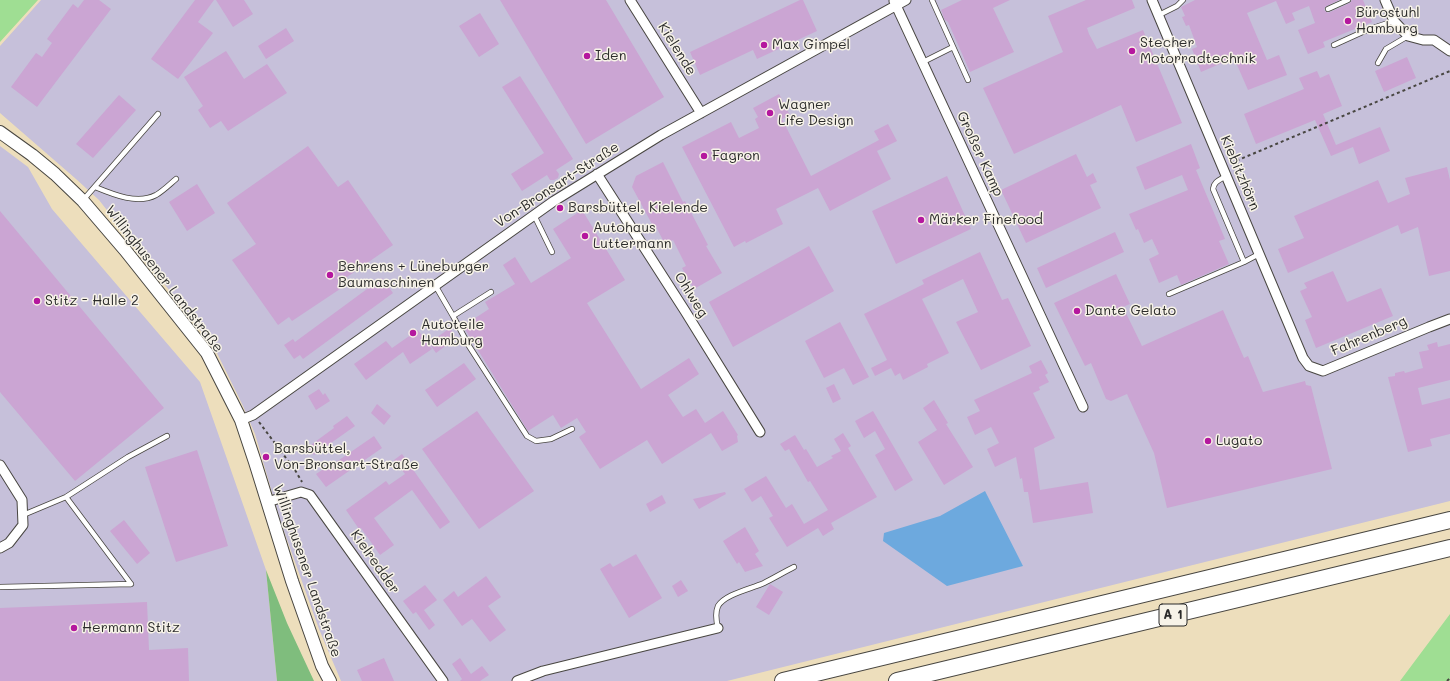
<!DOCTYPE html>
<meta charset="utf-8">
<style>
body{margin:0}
canvas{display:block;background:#eddebc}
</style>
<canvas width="1450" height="681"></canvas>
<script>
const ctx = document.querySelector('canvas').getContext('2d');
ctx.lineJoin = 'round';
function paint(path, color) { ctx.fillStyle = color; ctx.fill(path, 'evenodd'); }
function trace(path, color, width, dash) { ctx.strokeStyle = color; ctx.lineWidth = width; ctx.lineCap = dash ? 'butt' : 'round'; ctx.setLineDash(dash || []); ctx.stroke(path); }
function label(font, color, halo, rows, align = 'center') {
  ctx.font = font + ' Mali,sans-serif'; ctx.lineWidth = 3; ctx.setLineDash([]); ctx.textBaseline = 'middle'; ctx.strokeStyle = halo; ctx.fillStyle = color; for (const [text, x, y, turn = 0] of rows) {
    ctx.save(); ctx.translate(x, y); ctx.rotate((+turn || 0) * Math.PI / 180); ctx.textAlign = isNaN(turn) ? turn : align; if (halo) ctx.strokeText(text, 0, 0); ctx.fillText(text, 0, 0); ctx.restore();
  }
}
paint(new Path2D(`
 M 41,0 L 1450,0 L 1450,501 L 727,681 L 341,681 L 319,629 L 280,520 L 255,434 L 243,406 L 215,349 L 99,200 L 76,179 L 0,113 L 0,46 Z
 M 0,146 L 28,167 L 52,209 L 200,382 L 266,570 L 277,681 L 0,681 Z`), '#c6c0da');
paint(new Path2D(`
 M 0,0 L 38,0 L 0,42 Z
 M 1450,614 L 1450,681 L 1400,681 Z`), '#9fde93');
paint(new Path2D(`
 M 266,570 L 287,623 L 314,681 L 277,681 Z`), '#7fbd7d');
paint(new Path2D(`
 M 985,491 L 1023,566 L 947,586 L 883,541 L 884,533 L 940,516 Z`), '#6da9de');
paint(new Path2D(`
 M 84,0 L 99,0 L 111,9 L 37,107 L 11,87 L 36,53 L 42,57 L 52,43 L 47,39 L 73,4 L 78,8 Z
 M 195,0 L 214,0 L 198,22 L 213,33 L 178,79 L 151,59 Z
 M 216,0 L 244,0 L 253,14 L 233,27 Z
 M 500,0 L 606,0 L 664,97 L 586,144 Z
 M 800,0 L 803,0 L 817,31 L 757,59 L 753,50 L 700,75 L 690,52 Z
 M 962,0 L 1010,0 L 993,8 L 1014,52 L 970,72 L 948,22 L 944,19 L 942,12 L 941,10 Z
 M 1086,0 L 1132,0 L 1135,8 L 1087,28 L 1089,34 L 1097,49 L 1143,30 L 1182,123 L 1136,142 L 1121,105 L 1014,154 L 983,88 L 1063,52 L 1048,16 Z
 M 1195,0 L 1339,0 L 1325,7 L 1324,10 L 1328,13 L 1350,3 L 1352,0 L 1363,0 L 1372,22 L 1323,42 L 1325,47 L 1308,54 L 1298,30 L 1315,23 L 1309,6 L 1292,13 L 1295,20 L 1286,24 L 1276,1 L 1247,13 L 1267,60 L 1279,55 L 1287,75 L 1248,90 L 1234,58 L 1201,72 L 1192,49 L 1197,47 L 1189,25 L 1186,26 L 1182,17 L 1185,16 L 1181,7 Z
 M 480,13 L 499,44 L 479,57 L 459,26 Z
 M 286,28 L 294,41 L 266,59 L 258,46 Z
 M 226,51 L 244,79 L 267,64 L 287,93 L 228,131 L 221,121 L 210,128 L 198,110 L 203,106 L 184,77 Z
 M 1407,57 L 1416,78 L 1384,92 L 1375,71 Z
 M 1317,71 L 1320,78 L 1329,74 L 1342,106 L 1323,114 L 1336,145 L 1380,127 L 1390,151 L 1359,164 L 1353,147 L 1331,156 L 1315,120 L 1256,144 L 1244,114 L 1304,89 L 1299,78 Z
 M 520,76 L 573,159 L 556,170 L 559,174 L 558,178 L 554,180 L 550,180 L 547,175 L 522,191 L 511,174 L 544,153 L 502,87 Z
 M 779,94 L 790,115 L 782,119 L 811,176 L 879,140 L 874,131 L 888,124 L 897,141 L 877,151 L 891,179 L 830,211 L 818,188 L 776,209 L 783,224 L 746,243 L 745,241 L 734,247 L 682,147 L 731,122 L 739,138 L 759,128 L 755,119 L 758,117 L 753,108 Z
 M 119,95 L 136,110 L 93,158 L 76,144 Z
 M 1191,144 L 1200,168 L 1196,170 L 1225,239 L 1219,241 L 1229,264 L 1181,285 L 1177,275 L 1159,283 L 1149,259 L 1159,254 L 1152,239 L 1144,243 L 1138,229 L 1136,230 L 1129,214 L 1188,190 L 1182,175 L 1145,190 L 1136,167 Z
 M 308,146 L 338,187 L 348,180 L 393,245 L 337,284 L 340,289 L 292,321 L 289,317 L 278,325 L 232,260 L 256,244 L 227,203 Z
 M 1076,154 L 1087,177 L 1093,173 L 1097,182 L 1090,185 L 1101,208 L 1026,243 L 1001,190 Z
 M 663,162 L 683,202 L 685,201 L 708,245 L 706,246 L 722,273 L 694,289 L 682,268 L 686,266 L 673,240 L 665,244 L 655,225 L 653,226 L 632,187 L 636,176 Z
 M 1447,167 L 1450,180 L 1450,271 L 1429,276 L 1418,227 L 1401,234 L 1398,225 L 1288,273 L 1278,249 L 1304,238 L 1294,216 L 1378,180 L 1388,203 L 1410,194 L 1405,178 Z
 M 947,176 L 971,229 L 896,264 L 872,211 Z
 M 197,184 L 215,213 L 187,231 L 169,202 Z
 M 582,210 L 625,280 L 587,303 L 641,389 L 689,358 L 699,374 L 668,395 L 683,417 L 696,409 L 705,423 L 723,411 L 738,435 L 737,436 L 738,442 L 722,451 L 711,433 L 662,464 L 647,440 L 600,469 L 579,437 L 586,432 L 577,418 L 561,428 L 553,415 L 528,431 L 463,326 L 489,309 L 485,302 L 515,284 L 503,265 L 515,257 L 531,283 L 571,258 L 553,229 Z
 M 0,211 L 164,408 L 75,481 L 0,392 Z
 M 1115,232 L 1124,252 L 1046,288 L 1037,268 Z
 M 809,246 L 834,291 L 733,347 L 709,302 Z
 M 980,252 L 1002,300 L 1008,298 L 1031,346 L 981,370 L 956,322 L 978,312 L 963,279 L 922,299 L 949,353 L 927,364 L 928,367 L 903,380 L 900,373 L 895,376 L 891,368 L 875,376 L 871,368 L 887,360 L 864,314 L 924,284 L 922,280 Z
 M 1333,271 L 1347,302 L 1381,288 L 1393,316 L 1316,348 L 1305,320 L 1312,317 L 1300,291 L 1307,288 L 1304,283 Z
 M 1116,274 L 1130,304 L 1123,307 L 1142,346 L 1223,310 L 1244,358 L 1248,356 L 1263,392 L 1305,381 L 1306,385 L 1311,386 L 1332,469 L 1167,508 L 1154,453 L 1127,394 L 1111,401 L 1106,399 L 1091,363 L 1085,366 L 1054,303 Z
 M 382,278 L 393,293 L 303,359 L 300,355 L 294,359 L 284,345 L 293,339 L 295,342 Z
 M 840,322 L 869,377 L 853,385 L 844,368 L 824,378 L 805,341 Z
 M 450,328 L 456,338 L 436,353 L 429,343 Z
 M 418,330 L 432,349 L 410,364 L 403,352 L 366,380 L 354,364 L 386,341 L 392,348 Z
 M 1437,342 L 1438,347 L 1450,344 L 1450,380 L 1418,388 L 1422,405 L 1450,398 L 1450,434 L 1430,439 L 1432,446 L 1408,452 L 1388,377 L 1395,376 L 1395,373 L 1404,371 L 1405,373 L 1423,368 L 1419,352 L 1429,350 L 1427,345 Z
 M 1041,360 L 1048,373 L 1045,375 L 1049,382 L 1039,387 L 1040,390 L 1033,393 L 1055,438 L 1034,448 L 1040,490 L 1088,482 L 1093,513 L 1033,523 L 1028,492 L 1024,492 L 1022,478 L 1020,479 L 1016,457 L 995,467 L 987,449 L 999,443 L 991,427 L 975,435 L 967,417 L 980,411 L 974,400 L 1032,373 L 1029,366 Z
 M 464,363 L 476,379 L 437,407 L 425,390 Z
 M 834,384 L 841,399 L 833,403 L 826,388 Z
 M 319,389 L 323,395 L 325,393 L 330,401 L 316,410 L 308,396 Z
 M 934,400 L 948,423 L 946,424 L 973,467 L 944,485 L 918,442 L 937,430 L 923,408 Z
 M 377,404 L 391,416 L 384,425 L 371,413 Z
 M 477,411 L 534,491 L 479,529 L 422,449 Z
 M 873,411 L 913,480 L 895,491 L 875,455 L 885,449 L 875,431 L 864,438 L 855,421 Z
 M 347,416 L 355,426 L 314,455 L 308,447 L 334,428 L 333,426 Z
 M 843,433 L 851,446 L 848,448 L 877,497 L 831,523 L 834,529 L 823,536 L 818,528 L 787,547 L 769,518 L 773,516 L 761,496 L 752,502 L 744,489 L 766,476 L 786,508 L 792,504 L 804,524 L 828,510 L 810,481 L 808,482 L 789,449 L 785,451 L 780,444 L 795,435 L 804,450 L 806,449 L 817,467 L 833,458 L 831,456 L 841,451 L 834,439 Z
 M 374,436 L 382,448 L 326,487 L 316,474 L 325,468 L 326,469 Z
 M 197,450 L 228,546 L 176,562 L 145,467 Z
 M 402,454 L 450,522 L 440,529 L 412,490 L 374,518 L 394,545 L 380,555 L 361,528 L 359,529 L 346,510 L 386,481 L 389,485 L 405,474 L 394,460 Z
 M 725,492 L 726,494 L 699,509 L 693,499 Z
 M 662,495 L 666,503 L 650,512 L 646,504 Z
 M 124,520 L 150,553 L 137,564 L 110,531 Z
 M 745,527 L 759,551 L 755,554 L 763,566 L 745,572 L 739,562 L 737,564 L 723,541 Z
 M 636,554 L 662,598 L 629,618 L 600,569 L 610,563 L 613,567 Z
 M 486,576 L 501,597 L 488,606 L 506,630 L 490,642 L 472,619 L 462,626 L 443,600 L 454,591 L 458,597 Z
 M 681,580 L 688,591 L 678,597 L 672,586 Z
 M 770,584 L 783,592 L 769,615 L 756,607 Z
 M 425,585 L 437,600 L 424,610 L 435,625 L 429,630 L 416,612 L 413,614 L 403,601 Z
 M 147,602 L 149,650 L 188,648 L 189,681 L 0,681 L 0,608 Z
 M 384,658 L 394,681 L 362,681 L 357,670 Z
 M 460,658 L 471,674 L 482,666 L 489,675 L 480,681 L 460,681 L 462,679 L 452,664 Z`), '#cba5d3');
const lane = new Path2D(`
 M 932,0 L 968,80
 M 1328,9 L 1348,0
 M 1159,15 L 1177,6 L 1183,0
 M 1334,45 L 1367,30 L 1394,21
 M 923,62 L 953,47
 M 1378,63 L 1386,49 L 1408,36
 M 1226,176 C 1220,180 1214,181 1213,189 L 1244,262 L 1259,254
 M 95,187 C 112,194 137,205 156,195 C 163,191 170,184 176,179
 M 84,199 L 158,114
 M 534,215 L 552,252
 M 435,285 L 453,316 L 491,292
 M 1169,294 L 1244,262
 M 453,316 L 469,346 L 527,436 L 536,441 L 551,439 L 572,429
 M 66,497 L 128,457 L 167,436
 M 23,515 L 66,497 L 131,584
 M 0,587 L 131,584
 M 718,628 C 716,620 715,613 718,606 C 725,594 751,589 764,583 C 774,578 784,572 794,567`);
const street = new Path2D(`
 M 630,0 L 701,113
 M 1152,0 L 1303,358 L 1309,366 L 1323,371 L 1429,327 L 1450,319
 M 1385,0 L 1394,21 L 1408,36 L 1423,40 L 1434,40 L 1450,51
 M 894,1 L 1083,407
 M 597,174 L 685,311 L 760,432
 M 241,420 L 253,415 L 554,201 L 661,135 L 906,0
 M 0,465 L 22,500 L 23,525 L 9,543 L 0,548
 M 267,502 L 301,492 L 310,495 L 443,681
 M 517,681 L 543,671 L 718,628`);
const secondary = new Path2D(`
 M 0,132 L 32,155 L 55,174 L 83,201 L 125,250 L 207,353 L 241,420 L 255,462 L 292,581 L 322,666 L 330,681`);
const highway = new Path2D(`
 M 783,681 L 1450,520
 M 897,681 L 1450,548`);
trace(lane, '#484641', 6);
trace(street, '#484641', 11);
trace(secondary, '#484641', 14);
trace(highway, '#484641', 18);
trace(new Path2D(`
 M 1231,163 L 1450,71
 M 259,422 L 295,470 L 302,482
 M 1447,681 L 1450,678`), '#484641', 2, [3, 3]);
trace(lane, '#fff', 4.5);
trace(street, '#fff', 9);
trace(secondary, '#fff', 12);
trace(highway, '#fff', 16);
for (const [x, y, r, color] of [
 [1348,21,4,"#b5179e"],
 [764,45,4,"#b5179e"],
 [1132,51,4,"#b5179e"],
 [587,56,4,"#b5179e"],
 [770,113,4,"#b5179e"],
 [704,156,4,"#b5179e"],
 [560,208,4,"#b5179e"],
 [921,220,4,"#b5179e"],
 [585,236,4,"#b5179e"],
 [330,275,4,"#b5179e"],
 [37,301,4,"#b5179e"],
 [1077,311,4,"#b5179e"],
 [413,333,4,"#b5179e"],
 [1208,441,4,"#b5179e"],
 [266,457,4,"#b5179e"],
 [74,628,4,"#b5179e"]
]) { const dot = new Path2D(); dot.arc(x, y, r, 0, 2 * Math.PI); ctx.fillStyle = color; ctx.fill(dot); trace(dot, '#f7f3e8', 1.5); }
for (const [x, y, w] of [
 [1173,615,28]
]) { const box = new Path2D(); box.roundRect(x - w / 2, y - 11, w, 22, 3); ctx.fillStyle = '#f7f3e8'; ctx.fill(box); trace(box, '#2b2b2b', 1); }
label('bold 13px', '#2b2b2b', null, [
 ["A 1",1173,615]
]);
label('14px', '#2b2b2b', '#f7f3e8', [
 ["Bürostuhl",1356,13],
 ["Hamburg",1356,29],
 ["Stecher",1140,43],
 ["Motorradtechnik",1140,59],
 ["Max Gimpel",772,45],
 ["Iden",595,56],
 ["Wagner",778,105],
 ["Life Design",778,121],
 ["Fagron",712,156],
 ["Barsbüttel, Kielende",568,208],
 ["Märker Finefood",929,220],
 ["Autohaus",593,228],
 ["Luttermann",593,244],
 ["Behrens + Lüneburger",338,267],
 ["Baumaschinen",338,283],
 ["Stitz - Halle 2",45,301],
 ["Dante Gelato",1085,311],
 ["Autoteile",421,325],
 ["Hamburg",421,341],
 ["Lugato",1216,441],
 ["Barsbüttel,",274,449],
 ["Von-Bronsart-Straße",274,465],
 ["Hermann Stitz",82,628]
], 'left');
label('14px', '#2b2b2b', '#f7f3e8', [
 ["Kielende",677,49,58],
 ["Großer Kamp",980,154,65],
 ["Kiebitzhörn",1240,173,67],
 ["Von-Bronsart-Straße",557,185,-33],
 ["Willinghusener Landstraße",164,279,52],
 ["Ohlweg",691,295,58],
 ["Fahrenberg",1369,336,-23],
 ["Kielredder",375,562,55],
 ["Willinghusener Landstraße",307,571,71]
]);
</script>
